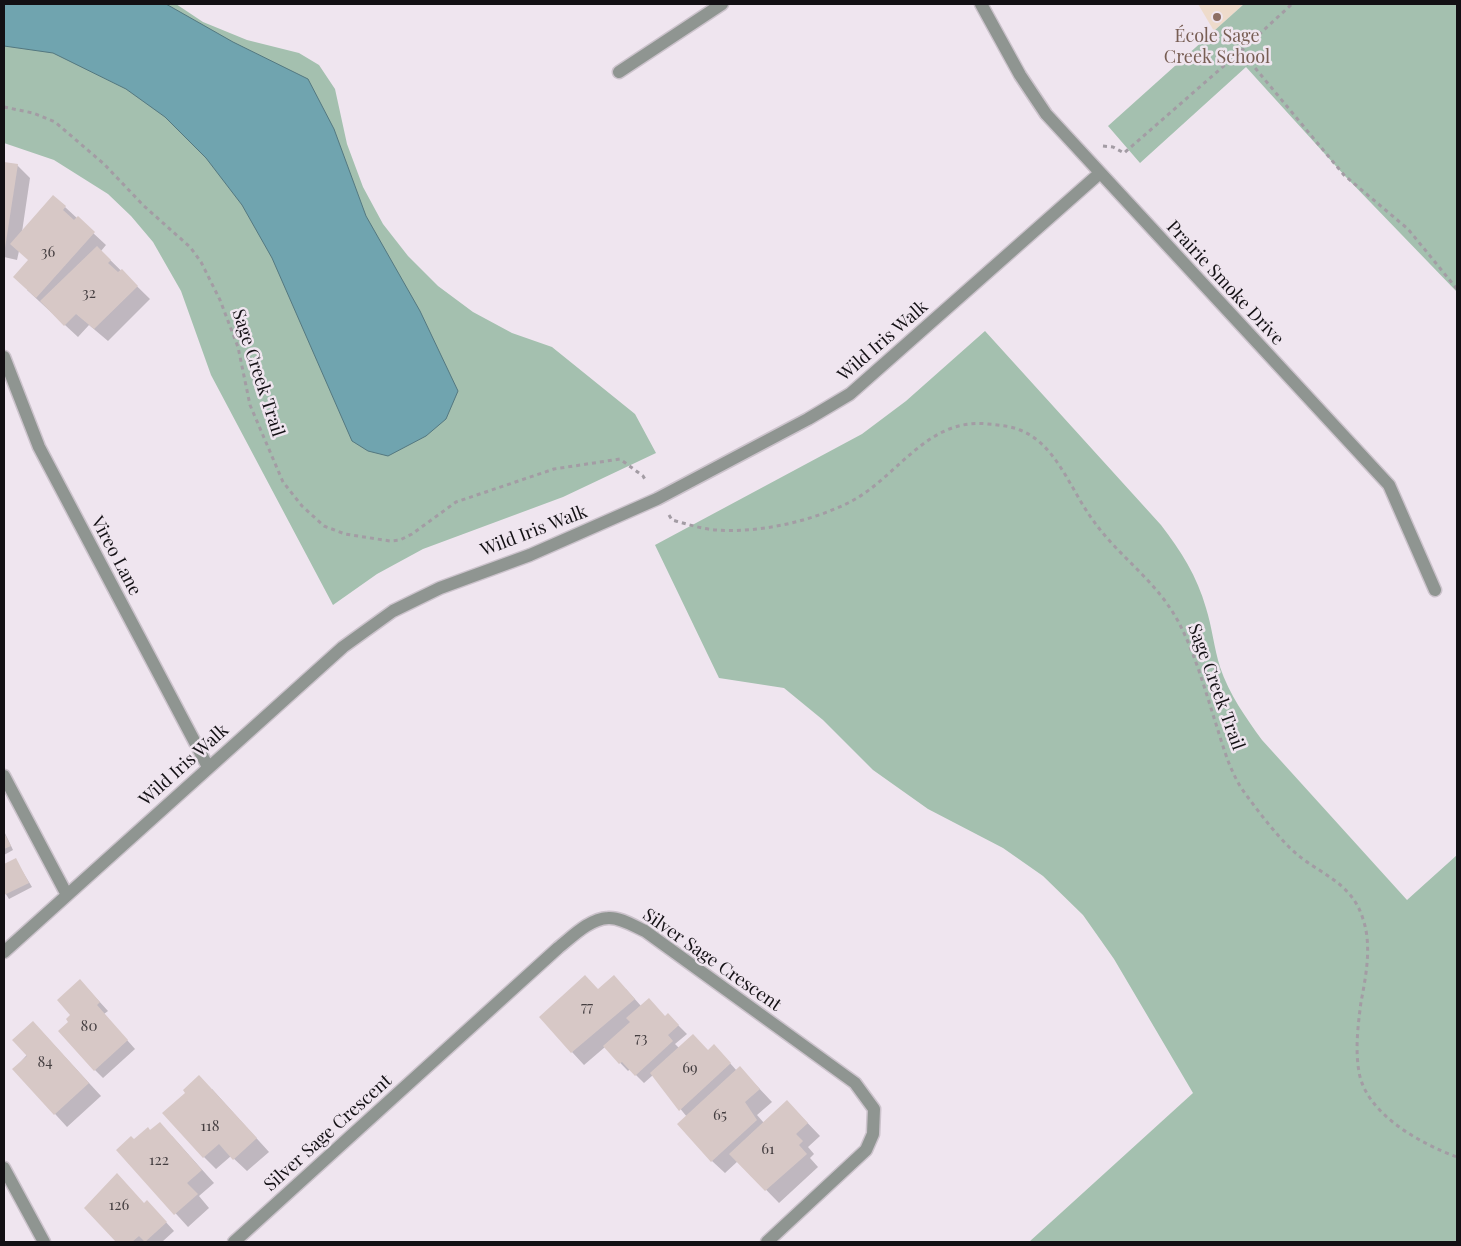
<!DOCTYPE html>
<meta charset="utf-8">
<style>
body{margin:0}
#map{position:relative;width:1461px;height:1246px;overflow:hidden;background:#efe5ef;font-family:"Playfair Display",serif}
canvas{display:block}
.frame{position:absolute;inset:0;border:5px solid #131014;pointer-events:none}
</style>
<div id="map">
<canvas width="1461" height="1246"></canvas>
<div class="frame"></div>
</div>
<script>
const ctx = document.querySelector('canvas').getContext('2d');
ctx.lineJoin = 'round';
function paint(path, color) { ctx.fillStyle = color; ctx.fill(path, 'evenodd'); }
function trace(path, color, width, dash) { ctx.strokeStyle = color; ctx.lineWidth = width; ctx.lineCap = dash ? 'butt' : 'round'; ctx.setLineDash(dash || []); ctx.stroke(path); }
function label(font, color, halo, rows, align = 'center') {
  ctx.font = font + ' "Playfair Display",serif'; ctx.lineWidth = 5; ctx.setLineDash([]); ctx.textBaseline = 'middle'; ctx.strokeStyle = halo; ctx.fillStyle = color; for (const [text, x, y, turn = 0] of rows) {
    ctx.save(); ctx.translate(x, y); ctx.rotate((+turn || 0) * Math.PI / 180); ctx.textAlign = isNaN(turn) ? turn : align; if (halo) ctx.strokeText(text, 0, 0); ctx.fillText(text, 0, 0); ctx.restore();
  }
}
paint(new Path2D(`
 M 1198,4 L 1244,4 L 1214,31 Z`), '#eedbcb');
paint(new Path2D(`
 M 4,4 L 176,4 L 203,22 L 247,40 L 299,53 L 319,65 L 335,89 L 347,144 L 363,187 L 383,224 L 408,256 L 438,286 L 473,312 L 512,333 L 552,347 L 635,414 L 656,453 L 563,497 L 423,549 L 377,574 L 333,605 L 211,375 L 181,291 L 153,242 L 131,216 L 108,194 L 54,160 L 4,143 Z
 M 1244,4 L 1457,4 L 1457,292 L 1344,175 L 1246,67 L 1140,163 L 1108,126 Z
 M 985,331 L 1161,525 C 1181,551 1197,576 1206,608 C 1212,627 1214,648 1220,667 C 1229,694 1246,718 1262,740 L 1407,900 L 1457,855 L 1457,1242 L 1029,1242 L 1193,1093 L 1114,959 L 1083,915 L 1043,876 L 1003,848 L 928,809 L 873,770 L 823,720 L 784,688 L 719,678 L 655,545 L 862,434 L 906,401 Z`), '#a4c0af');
const water = new Path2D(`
 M 4,4 L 166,4 L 233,42 L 308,79 L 334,129 L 366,216 L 420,311 L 458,391 L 446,419 L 426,436 L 388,456 L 368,451 L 352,441 L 272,258 L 242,205 L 206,158 L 165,117 L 126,89 L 53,53 L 4,46 Z`);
paint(water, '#70a4af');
trace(water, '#547880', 1);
paint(new Path2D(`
 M 4,163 L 17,165 L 30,178 L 22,232 L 65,207 L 106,245 L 101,251 L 150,299 L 108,341 L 89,325 L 78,337 L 27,290 L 29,260 L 19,251 L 17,260 L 4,257 Z
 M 4,831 L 13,850 L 4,855 Z
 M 15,859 L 32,887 L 9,899 L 4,891 L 4,866 Z
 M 88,989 L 108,1011 L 104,1014 L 135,1049 L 103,1078 L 95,1070 L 70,1022 Z
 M 626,989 L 641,1006 L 676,1023 L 687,1034 L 675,1044 L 679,1048 L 722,1054 L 737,1071 L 740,1068 L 772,1102 L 757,1115 L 764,1123 L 800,1115 L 820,1136 L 808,1147 L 814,1154 L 810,1158 L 818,1167 L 779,1203 L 738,1161 L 725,1173 L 712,1161 L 687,1117 L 653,1075 L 644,1083 L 630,1069 L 628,1071 L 605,1047 L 584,1065 L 572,1052 L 598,990 Z
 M 45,1035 L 101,1096 L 67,1127 L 14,1069 Z
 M 212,1089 L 269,1152 L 247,1171 L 231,1156 L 216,1169 L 204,1157 Z
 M 150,1131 L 172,1136 L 214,1183 L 199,1196 L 209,1208 L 188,1227 L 118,1150 Z
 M 145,1204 L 155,1210 L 174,1231 L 162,1242 L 117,1242 L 85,1208 Z`), '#0003');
paint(new Path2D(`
 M 4,162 L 18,164 L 5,248 L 4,248 Z
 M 53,195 L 66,206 L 63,210 L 74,220 L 78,216 L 95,232 L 36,298 L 13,277 L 28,260 L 10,244 Z
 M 97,246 L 111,260 L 108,263 L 118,272 L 122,269 L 138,286 L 94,329 L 76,314 L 64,326 L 40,301 Z
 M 4,833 L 11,846 L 4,849 Z
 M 16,858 L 29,883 L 4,895 L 4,864 Z
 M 585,975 L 598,989 L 614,975 L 635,999 L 571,1053 L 539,1017 Z
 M 80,979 L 100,1002 L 97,1005 L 128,1040 L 94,1071 L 58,1031 L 68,1022 L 66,1019 L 70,1015 L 57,1000 Z
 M 649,998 L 665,1016 L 668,1013 L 679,1025 L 668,1035 L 673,1041 L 635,1076 L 622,1062 L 619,1064 L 603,1046 L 630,1022 L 626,1018 Z
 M 33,1021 L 89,1083 L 54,1115 L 12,1069 L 27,1056 L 12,1040 Z
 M 693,1034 L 708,1050 L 714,1044 L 731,1063 L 679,1111 L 650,1073 Z
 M 740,1066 L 760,1089 L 745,1102 L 757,1120 L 711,1162 L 677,1124 Z
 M 199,1075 L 257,1138 L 233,1160 L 219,1144 L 203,1158 L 162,1113 L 185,1093 L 183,1090 Z
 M 787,1100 L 808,1123 L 796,1134 L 803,1141 L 799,1145 L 807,1154 L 765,1191 L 729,1154 Z
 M 160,1122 L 202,1170 L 187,1183 L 198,1194 L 174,1215 L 116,1150 L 131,1136 L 134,1139 L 148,1127 L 150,1130 Z
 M 117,1173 L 144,1203 L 147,1200 L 167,1222 L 145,1242 L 139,1236 L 132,1242 L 116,1242 L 84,1208 Z`), '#d7c8c6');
const minor = new Path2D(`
 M 981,4 L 1020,75 L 1046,114 L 1389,485 L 1435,590
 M 619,72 L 722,4
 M 4,357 L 39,447 L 208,767
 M 4,776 L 67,895
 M 4,952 L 343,647 L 393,611 L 440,588 L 530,555 L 657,499 L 808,419 L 850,394 L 1100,173
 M 4,1168 L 44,1242
 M 234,1242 L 558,948 C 572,937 589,919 608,918 C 620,917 634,926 645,931 L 855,1083 L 874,1109 L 873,1134 L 866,1150 L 767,1242`);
trace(minor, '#ccc3cc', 15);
trace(new Path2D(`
 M 1241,51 L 1292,4
 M 4,107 L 33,113 L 55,122 L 104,164 L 144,206 L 190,247 L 201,262 L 220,300 L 238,347 L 250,405 L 283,482 L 302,506 L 324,526 L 345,534 L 390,541 L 400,540 L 412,534 L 456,502 L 554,469 L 620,459 L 643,476 L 646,481
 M 1103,146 L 1113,147 L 1124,153 L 1241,51 L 1344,175 L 1408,229 L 1457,289
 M 669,515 L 672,520 C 687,524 702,529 716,530 C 759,533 809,522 848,503 C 897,479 926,417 988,424 C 999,425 1010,426 1020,430 C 1054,443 1069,485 1088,513 C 1115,555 1153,576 1178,621 C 1195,653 1205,690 1216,724 C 1223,746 1229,769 1242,789 C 1257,810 1273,831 1291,849 C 1317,874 1351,880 1363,919 C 1372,945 1366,976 1361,1002 C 1358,1025 1355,1049 1359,1072 C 1366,1114 1421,1144 1457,1157`), '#a39ca4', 3, [4, 4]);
trace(minor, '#8f9591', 12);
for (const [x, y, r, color] of [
 [1217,17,5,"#8d6e63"]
]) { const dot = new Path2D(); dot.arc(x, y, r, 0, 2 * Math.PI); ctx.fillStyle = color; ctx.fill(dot); trace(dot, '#efe5ef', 2); }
label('15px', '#443e40', null, [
 ["36",48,252],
 ["32",89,293],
 ["77",587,1007],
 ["80",89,1026],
 ["73",641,1038],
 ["84",45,1062],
 ["69",690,1068],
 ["65",720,1115],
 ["118",210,1126],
 ["61",768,1149],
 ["122",159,1160],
 ["126",119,1205]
]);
label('18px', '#785e54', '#efe5ef', [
 ["École Sage",1217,36],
 ["Creek School",1217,57]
]);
label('18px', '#131014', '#efe5ef', [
 ["Prairie Smoke Drive",1225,283,47],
 ["Wild Iris Walk",883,341,-41],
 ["Sage Creek Trail",258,373,72],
 ["Wild Iris Walk",534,531,-21],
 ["Vireo Lane",116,556,62],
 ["Sage Creek Trail",1216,687,70],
 ["Wild Iris Walk",184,765,-42],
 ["Silver Sage Crescent",712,960,35],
 ["Silver Sage Crescent",328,1133,-42]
]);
</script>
